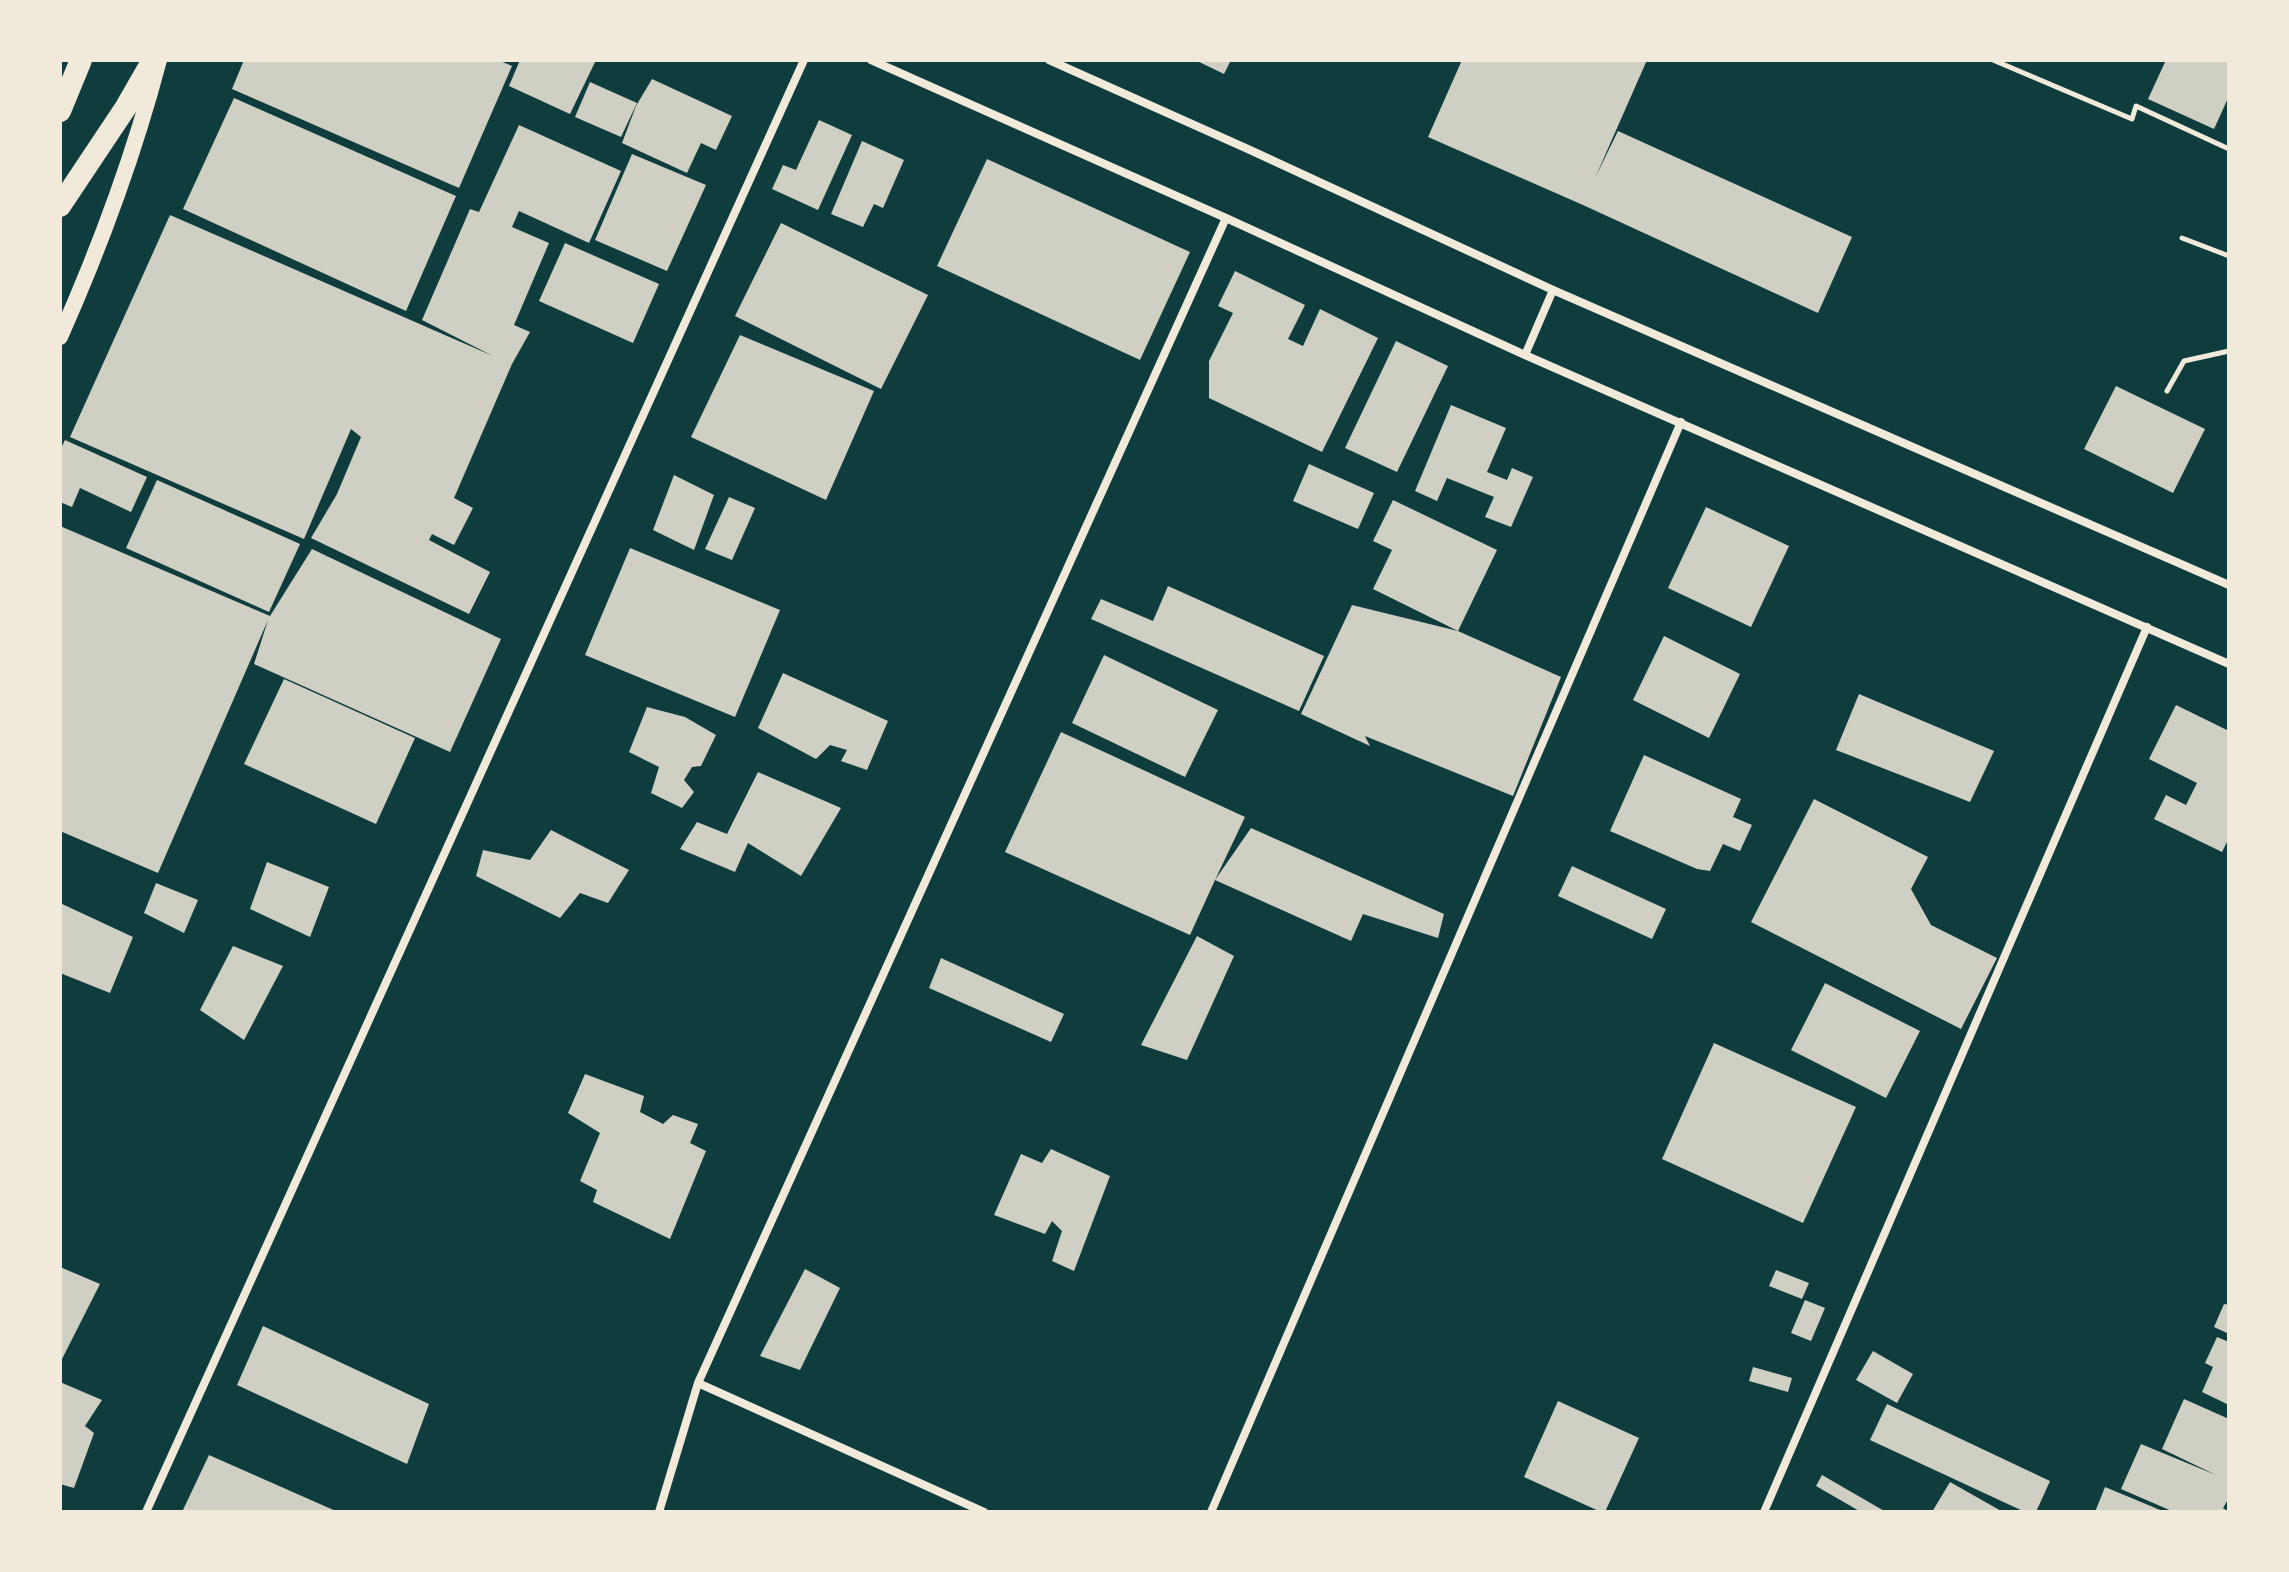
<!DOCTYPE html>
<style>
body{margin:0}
#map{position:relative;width:2289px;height:1572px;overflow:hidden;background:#0f3d3e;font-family:Merriweather,serif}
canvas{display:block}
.frame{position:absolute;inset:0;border:62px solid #f1e9da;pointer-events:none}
</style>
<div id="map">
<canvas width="2289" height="1572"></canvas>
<div class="frame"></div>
</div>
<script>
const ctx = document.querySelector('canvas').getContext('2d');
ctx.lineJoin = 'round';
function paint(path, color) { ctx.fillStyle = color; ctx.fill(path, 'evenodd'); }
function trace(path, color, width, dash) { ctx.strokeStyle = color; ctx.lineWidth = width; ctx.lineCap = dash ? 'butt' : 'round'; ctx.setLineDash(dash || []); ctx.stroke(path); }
paint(new Path2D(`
 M 244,60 L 498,60 L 512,66 L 459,188 L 232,89 Z
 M 520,60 L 596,60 L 570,114 L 509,86 Z
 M 1195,60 L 1231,60 L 1224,74 Z
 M 1462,60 L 1647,60 L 1595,178 L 1618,131 L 1852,237 L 1818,313 L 1583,205 L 1428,137 Z
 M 2166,60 L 2229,60 L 2229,96 L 2214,129 L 2148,99 Z
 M 652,79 L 732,116 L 716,150 L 701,143 L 687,173 L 622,143 L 636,106 Z
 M 590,82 L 637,103 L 621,137 L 575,117 Z
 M 234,98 L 456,196 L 406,311 L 183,209 Z
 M 819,120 L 852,135 L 818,210 L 772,189 L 783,165 L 796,170 Z
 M 519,125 L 621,171 L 589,243 L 519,211 L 512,227 L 549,243 L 514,325 L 530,332 L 512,364 L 454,498 L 473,508 L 454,545 L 432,534 L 429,540 L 490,572 L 469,614 L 311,538 L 337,494 L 361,437 L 351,429 L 304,539 L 70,437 L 170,215 L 493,356 L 422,320 L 470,209 L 479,212 Z
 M 862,141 L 904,160 L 883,208 L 874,204 L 863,227 L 831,214 Z
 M 632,154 L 706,185 L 667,271 L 595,240 Z
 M 987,159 L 1190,252 L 1140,360 L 937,266 Z
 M 781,223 L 928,295 L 881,389 L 735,316 Z
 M 565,243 L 659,284 L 633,343 L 539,301 Z
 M 1235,271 L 1305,305 L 1288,339 L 1303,346 L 1320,309 L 1378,338 L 1322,452 L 1209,398 L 1209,361 L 1233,313 L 1218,306 Z
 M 740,335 L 874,391 L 826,500 L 691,437 Z
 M 1396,341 L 1448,366 L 1397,472 L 1345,448 Z
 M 2116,386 L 2205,429 L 2173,493 L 2084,449 Z
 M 1451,405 L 1506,428 L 1487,472 L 1507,480 L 1512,468 L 1533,477 L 1511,527 L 1485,517 L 1494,497 L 1447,478 L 1437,501 L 1415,491 Z
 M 65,440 L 147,477 L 131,512 L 80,488 L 72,507 L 60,502 L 60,450 Z
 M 1309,464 L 1374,493 L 1358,529 L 1293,501 Z
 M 674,475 L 714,495 L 694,550 L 653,530 Z
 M 157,480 L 300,544 L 269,612 L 126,548 Z
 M 729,497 L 755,508 L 732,560 L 705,549 Z
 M 1393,500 L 1497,550 L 1458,631 L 1373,589 L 1392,550 L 1373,541 Z
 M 1706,507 L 1789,546 L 1751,627 L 1668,588 Z
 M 60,526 L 270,616 L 312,549 L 501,639 L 450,752 L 254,664 L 268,620 L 158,873 L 60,831 Z
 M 630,548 L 780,610 L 735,717 L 585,655 Z
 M 1168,586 L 1324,656 L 1299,711 L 1091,619 L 1101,599 L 1153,621 Z
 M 1352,605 L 1458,631 L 1561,677 L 1513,796 L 1365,736 L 1370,746 L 1301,714 Z
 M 1664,636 L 1740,674 L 1709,738 L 1633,700 Z
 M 1104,655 L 1218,710 L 1185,777 L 1072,723 Z
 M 783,673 L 888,721 L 867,770 L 841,761 L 847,750 L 830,745 L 816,759 L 758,728 Z
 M 284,679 L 415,738 L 376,824 L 244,764 Z
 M 1859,694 L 1994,751 L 1970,802 L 1836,750 Z
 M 2176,705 L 2229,731 L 2229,838 L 2222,852 L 2154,819 L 2166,795 L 2186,805 L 2197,783 L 2149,759 Z
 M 647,707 L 685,717 L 716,735 L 701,766 L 692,767 L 684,780 L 694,792 L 682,808 L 651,793 L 659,767 L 629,752 Z
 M 1061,732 L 1245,817 L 1215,880 L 1251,828 L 1444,914 L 1438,938 L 1363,914 L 1351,941 L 1215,880 L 1190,935 L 1005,852 Z
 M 1644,755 L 1741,799 L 1733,817 L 1752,825 L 1740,851 L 1723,844 L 1710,871 L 1697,869 L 1610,831 Z
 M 758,772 L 841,808 L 801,876 L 748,843 L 735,872 L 680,849 L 697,822 L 727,834 Z
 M 1814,799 L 1928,857 L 1911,889 L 1931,925 L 1997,958 L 1961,1029 L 1751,922 Z
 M 551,830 L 629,870 L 608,903 L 580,893 L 560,918 L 476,876 L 483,850 L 530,860 Z
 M 267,862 L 329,887 L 310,937 L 250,909 Z
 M 1572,866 L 1666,909 L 1652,939 L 1558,896 Z
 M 156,883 L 198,900 L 184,933 L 144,913 Z
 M 60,903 L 133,937 L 110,993 L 60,973 Z
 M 1197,936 L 1234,956 L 1187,1060 L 1141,1045 Z
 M 233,946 L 283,966 L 244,1040 L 200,1010 Z
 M 941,958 L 1064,1014 L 1051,1042 L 929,988 Z
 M 1825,983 L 1920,1031 L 1886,1098 L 1791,1050 Z
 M 1714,1043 L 1856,1107 L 1803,1223 L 1662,1159 Z
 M 585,1074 L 644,1096 L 640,1112 L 663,1124 L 673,1115 L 698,1124 L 690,1143 L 706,1151 L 670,1239 L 593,1202 L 597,1190 L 580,1181 L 600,1133 L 568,1113 Z
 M 1051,1149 L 1110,1176 L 1074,1271 L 1052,1261 L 1062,1231 L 1052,1221 L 1045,1234 L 994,1215 L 1021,1154 L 1042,1163 Z
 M 60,1267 L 100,1284 L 60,1363 Z
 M 805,1269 L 840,1288 L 800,1370 L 760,1356 Z
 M 1776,1270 L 1809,1283 L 1802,1299 L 1769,1286 Z
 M 1805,1300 L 1825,1308 L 1811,1341 L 1791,1333 Z
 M 2224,1304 L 2229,1305 L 2229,1334 L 2214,1327 Z
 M 263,1326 L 429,1404 L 407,1464 L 237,1385 Z
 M 2217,1337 L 2229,1342 L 2229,1405 L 2202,1392 L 2213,1367 L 2205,1363 Z
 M 1873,1351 L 1913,1374 L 1897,1403 L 1856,1380 Z
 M 1753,1367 L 1792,1378 L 1788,1392 L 1749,1381 Z
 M 60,1382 L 102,1400 L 85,1426 L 94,1433 L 74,1488 L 60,1484 Z
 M 2184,1399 L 2229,1419 L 2229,1498 L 2223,1508 L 2229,1512 L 2174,1512 L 2121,1489 L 2141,1444 L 2216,1475 L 2162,1449 Z
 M 1558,1401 L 1639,1438 L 1605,1512 L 1601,1512 L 1524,1477 Z
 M 1887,1404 L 2050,1481 L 2036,1512 L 2025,1512 L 1870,1440 Z
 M 209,1455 L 338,1512 L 182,1512 Z
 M 1822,1475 L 1886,1512 L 1861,1512 L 1816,1486 Z
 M 1950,1482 L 2003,1512 L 1932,1512 Z
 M 2105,1487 L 2165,1512 L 2095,1512 Z`), '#cfcfc3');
trace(new Path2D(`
 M 1993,60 L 2132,119 L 2136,106 L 2229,149
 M 2182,238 L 2229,256
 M 2167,391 L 2184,361 L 2229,351`), '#f1e9da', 5);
trace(new Path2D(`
 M 871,60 L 1226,218 L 1525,355 L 2229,664
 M 1049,60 L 1250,150 L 1553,290 L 2229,585
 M 1525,355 L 1553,290
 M 698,1383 L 984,1512
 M 146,1512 L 804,60
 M 659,1512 L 698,1383 L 1226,218
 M 1211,1512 L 1681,422
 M 1764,1512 L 2147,627`), '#f1e9da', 8);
trace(new Path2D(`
 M 60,337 C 100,247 134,155 159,60`), '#f1e9da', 16);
trace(new Path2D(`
 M 60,111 L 81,60
 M 60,206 L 126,107 L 153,60`), '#f1e9da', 22);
</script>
